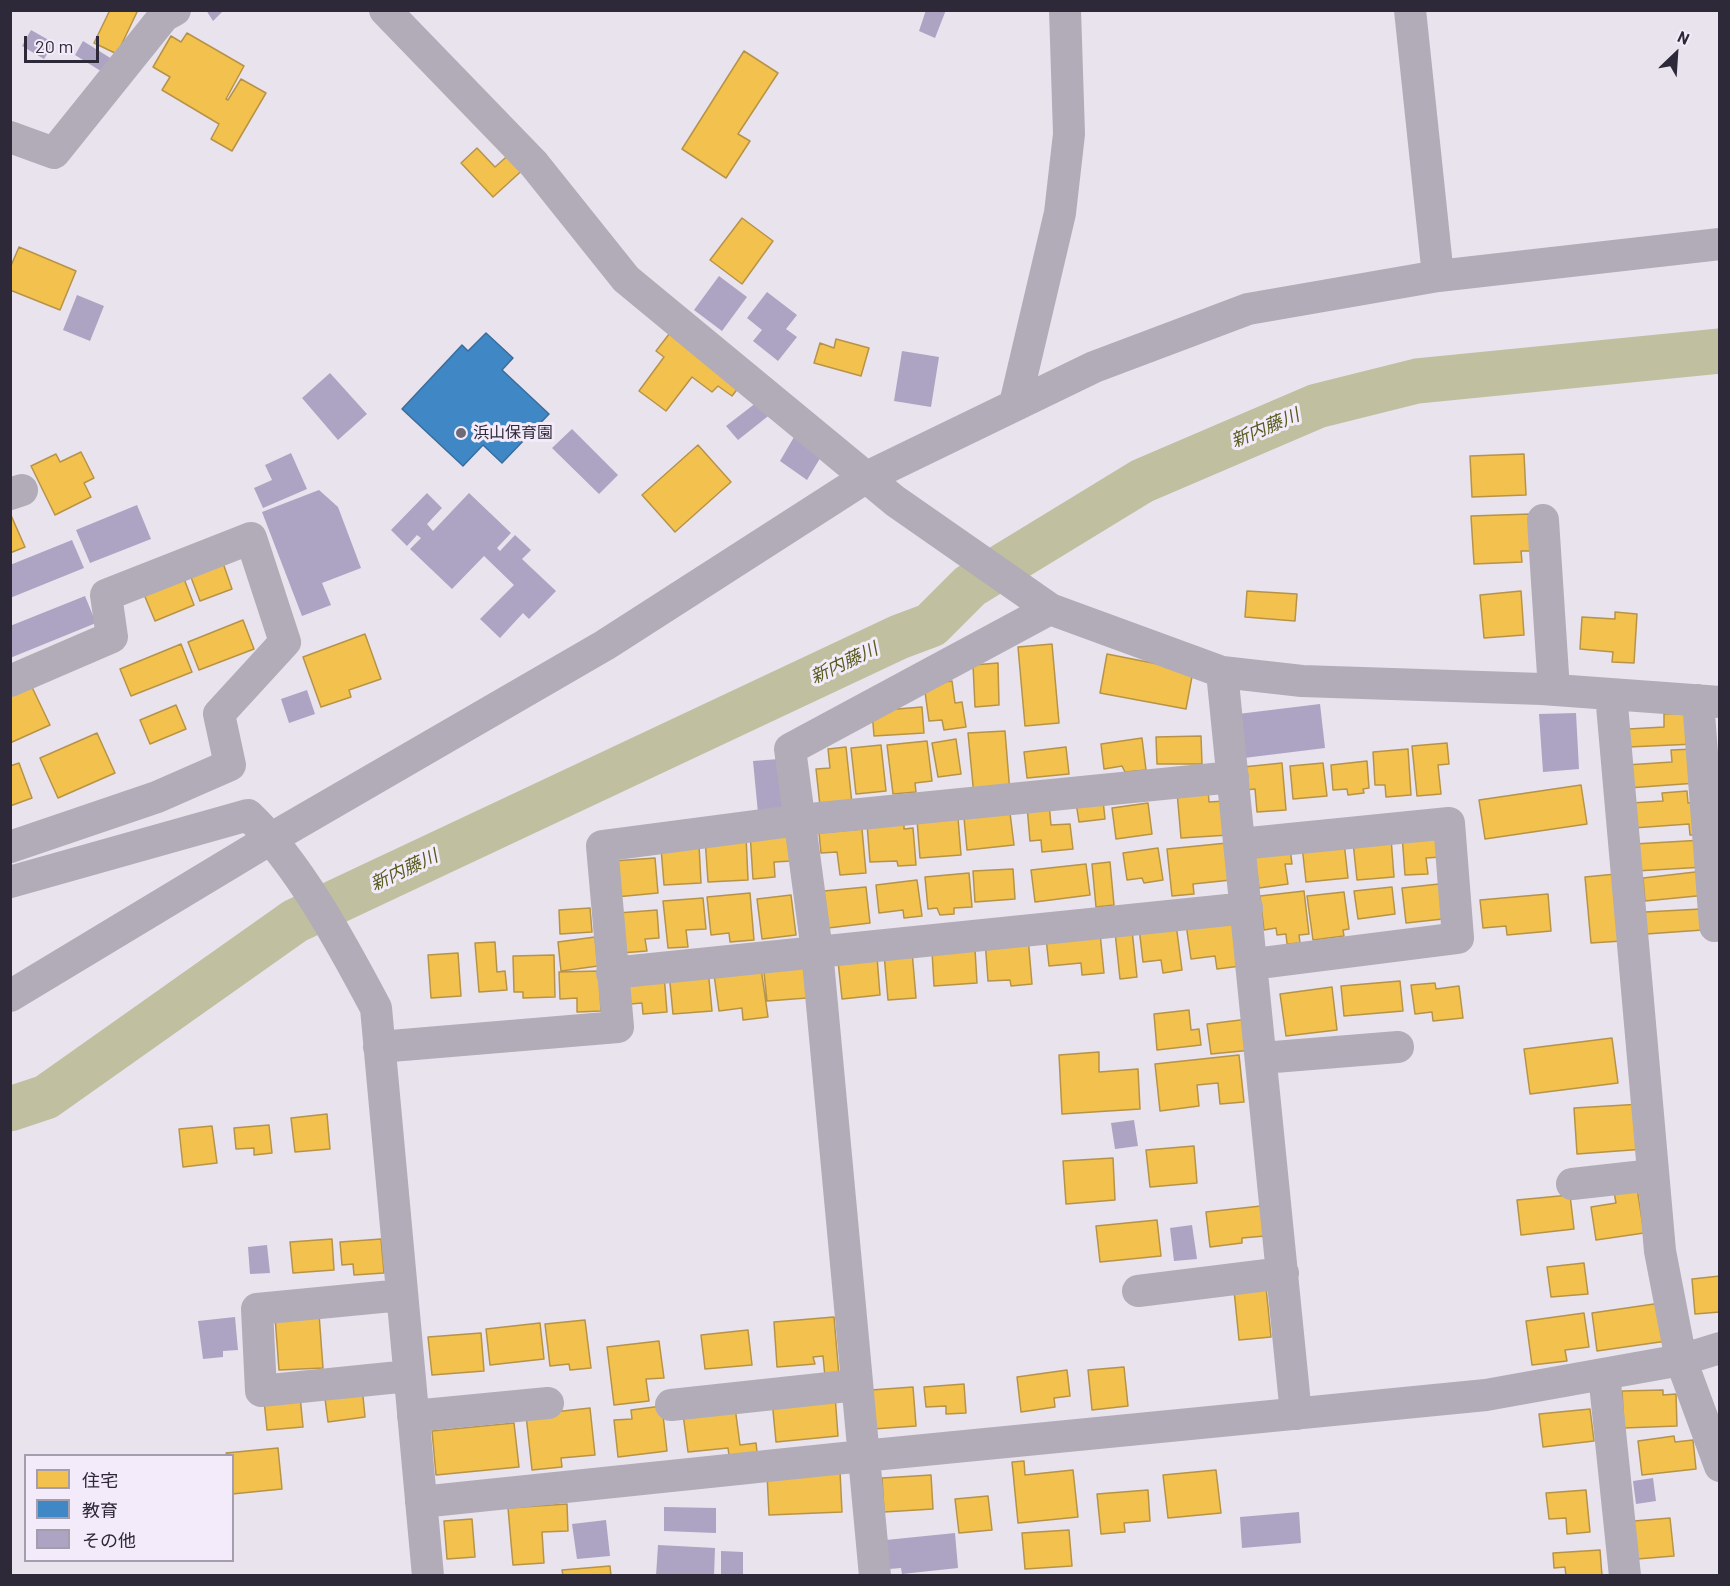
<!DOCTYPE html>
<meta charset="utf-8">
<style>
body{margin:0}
#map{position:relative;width:1730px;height:1586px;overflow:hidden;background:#e9e3ee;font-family:Barlow,"Noto Sans JP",sans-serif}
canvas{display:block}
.frame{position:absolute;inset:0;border:12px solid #2e2939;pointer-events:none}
.legend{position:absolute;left:24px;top:1454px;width:210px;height:108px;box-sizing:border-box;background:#f3ebfa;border:2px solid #a49dad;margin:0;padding:8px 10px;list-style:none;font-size:18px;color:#2e2939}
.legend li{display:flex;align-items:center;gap:12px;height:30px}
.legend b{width:30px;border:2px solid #a49dad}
.north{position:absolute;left:1646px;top:24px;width:60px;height:60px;-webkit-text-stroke:4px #f3ebfa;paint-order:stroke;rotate:25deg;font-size:16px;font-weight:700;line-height:24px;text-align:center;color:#2e2939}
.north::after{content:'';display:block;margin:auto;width:21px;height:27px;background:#2e2939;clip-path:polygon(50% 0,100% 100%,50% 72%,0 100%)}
.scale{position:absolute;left:24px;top:36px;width:75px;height:27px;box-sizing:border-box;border:3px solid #2e2939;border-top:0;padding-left:8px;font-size:18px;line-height:21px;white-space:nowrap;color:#2e2939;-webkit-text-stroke:4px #f3ebfa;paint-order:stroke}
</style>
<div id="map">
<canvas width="1730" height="1586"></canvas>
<div class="frame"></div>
<ul class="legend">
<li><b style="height:16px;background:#f2c14e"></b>住宅</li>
<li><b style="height:16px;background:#3f88c5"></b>教育</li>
<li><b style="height:16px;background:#aca4c2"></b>その他</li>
</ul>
<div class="north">N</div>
<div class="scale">20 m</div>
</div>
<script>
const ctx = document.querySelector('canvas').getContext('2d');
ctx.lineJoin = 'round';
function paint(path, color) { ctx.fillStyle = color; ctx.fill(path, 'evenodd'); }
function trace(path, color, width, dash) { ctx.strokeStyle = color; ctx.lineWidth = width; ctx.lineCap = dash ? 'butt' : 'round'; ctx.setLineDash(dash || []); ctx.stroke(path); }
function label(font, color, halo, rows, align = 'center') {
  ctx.font = font + ' Barlow,"Noto Sans JP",sans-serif'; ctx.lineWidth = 6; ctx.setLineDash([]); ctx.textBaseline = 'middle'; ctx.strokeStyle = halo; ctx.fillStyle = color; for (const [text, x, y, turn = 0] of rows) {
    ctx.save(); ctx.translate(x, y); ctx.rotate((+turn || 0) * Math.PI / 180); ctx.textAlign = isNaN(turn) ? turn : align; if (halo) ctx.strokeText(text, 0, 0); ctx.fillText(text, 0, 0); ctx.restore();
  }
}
const homes = new Path2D(`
 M 107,10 L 138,10 L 117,54 L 94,43 L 109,12 Z
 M 187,33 L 244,66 L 226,99 L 228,100 L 241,79 L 266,93 L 232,151 L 211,139 L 219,124 L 162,90 L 170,77 L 153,67 L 171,36 L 181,42 Z
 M 744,51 L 778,73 L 738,134 L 750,141 L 726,178 L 682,149 Z
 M 477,148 L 495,167 L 513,151 L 527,166 L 493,197 L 461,163 Z
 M 742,218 L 773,241 L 742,284 L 710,260 Z
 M 19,247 L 76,271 L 60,310 L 10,290 L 10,268 Z
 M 673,329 L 743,382 L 732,396 L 718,386 L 712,392 L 692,377 L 666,411 L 639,391 L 664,357 L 656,351 Z
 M 836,339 L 869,348 L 861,376 L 814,363 L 820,343 L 834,348 Z
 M 698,445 L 731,482 L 675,532 L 642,495 Z
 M 81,452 L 94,478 L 84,483 L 91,497 L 55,515 L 31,466 L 56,454 L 60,462 Z
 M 1524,454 L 1526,495 L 1472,497 L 1470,456 Z
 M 10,513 L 25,547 L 10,553 Z
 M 1531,514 L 1533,551 L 1521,551 L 1522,562 L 1474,564 L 1471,516 Z
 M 222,560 L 232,589 L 200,601 L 189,572 Z
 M 183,576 L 194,605 L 155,621 L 143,592 Z
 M 1247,591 L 1297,594 L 1295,621 L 1245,617 Z
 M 1521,591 L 1524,635 L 1484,638 L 1480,595 Z
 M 1615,612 L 1637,614 L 1634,663 L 1612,662 L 1613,652 L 1580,649 L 1582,617 L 1615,619 Z
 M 243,620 L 254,649 L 199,670 L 188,642 Z
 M 365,634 L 381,679 L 349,690 L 351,697 L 321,707 L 303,657 Z
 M 181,644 L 192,672 L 131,696 L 120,669 Z
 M 1052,644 L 1059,723 L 1025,726 L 1018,647 Z
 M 1107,654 L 1193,671 L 1186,709 L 1100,693 Z
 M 998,663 L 999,705 L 975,707 L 973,665 Z
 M 952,681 L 955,703 L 962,702 L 966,727 L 944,730 L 942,720 L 929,721 L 924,685 Z
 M 31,685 L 50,725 L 10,743 L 10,695 Z
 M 176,705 L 186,729 L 150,744 L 140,720 Z
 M 922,707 L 924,733 L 874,736 L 872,711 Z
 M 1693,713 L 1695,744 L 1628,747 L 1628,729 L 1664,727 L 1664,714 Z
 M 1005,731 L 1010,793 L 974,796 L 968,733 Z
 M 97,733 L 115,773 L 58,798 L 40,758 Z
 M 1201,736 L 1202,764 L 1157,764 L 1156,737 Z
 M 1142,738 L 1146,770 L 1125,772 L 1122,766 L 1104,769 L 1101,744 Z
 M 956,739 L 961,774 L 938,777 L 932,743 Z
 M 927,741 L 932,781 L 915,783 L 916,792 L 893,794 L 887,745 Z
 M 1447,743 L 1449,764 L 1438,765 L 1441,794 L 1417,796 L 1412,746 Z
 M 881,745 L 886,791 L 856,794 L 851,748 Z
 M 846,747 L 852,804 L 820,806 L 816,769 L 830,768 L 828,749 Z
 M 1066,747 L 1069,774 L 1027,778 L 1024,752 Z
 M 1408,749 L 1411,795 L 1386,797 L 1385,785 L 1375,785 L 1373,752 Z
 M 1694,749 L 1697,783 L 1628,788 L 1626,765 L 1672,762 L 1671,750 Z
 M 1367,761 L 1369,788 L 1363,789 L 1364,793 L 1348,795 L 1347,789 L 1333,790 L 1331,765 Z
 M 19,763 L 32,798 L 10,806 L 10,766 Z
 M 1282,763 L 1286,810 L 1257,812 L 1255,789 L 1245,790 L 1243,767 Z
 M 1323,763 L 1327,796 L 1293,799 L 1290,766 Z
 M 1581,785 L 1587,824 L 1485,839 L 1479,800 Z
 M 1208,789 L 1209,802 L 1225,801 L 1229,835 L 1181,838 L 1177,792 Z
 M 1687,791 L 1688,803 L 1698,802 L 1700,835 L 1690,835 L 1689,824 L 1633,828 L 1631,803 L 1663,801 L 1662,793 Z
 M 1103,800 L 1105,819 L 1079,822 L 1076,803 Z
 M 1148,803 L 1152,834 L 1116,839 L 1112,808 Z
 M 1049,804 L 1051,825 L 1070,824 L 1073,849 L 1042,852 L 1041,840 L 1030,841 L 1027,806 Z
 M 1010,813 L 1014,845 L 967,850 L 964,818 Z
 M 958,818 L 961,855 L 920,858 L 917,820 Z
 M 904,821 L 904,829 L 913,828 L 916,865 L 898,866 L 897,861 L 870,862 L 867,824 Z
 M 862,829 L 866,873 L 840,875 L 837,852 L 821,853 L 819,833 Z
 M 790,830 L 792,861 L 774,862 L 775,877 L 753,879 L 750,833 Z
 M 1439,833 L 1441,857 L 1426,858 L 1428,874 L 1405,875 L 1402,835 Z
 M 746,836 L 748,880 L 708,882 L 705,838 Z
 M 1391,838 L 1394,877 L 1357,880 L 1353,842 Z
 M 1703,840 L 1705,867 L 1636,871 L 1634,844 Z
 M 1344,842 L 1348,878 L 1306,882 L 1302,846 Z
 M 1227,843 L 1231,880 L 1193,884 L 1194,894 L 1172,896 L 1167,849 Z
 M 699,845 L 701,883 L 664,885 L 661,848 Z
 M 1158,848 L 1163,880 L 1144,883 L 1142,878 L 1127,880 L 1123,853 Z
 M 1290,848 L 1292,864 L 1285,864 L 1288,884 L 1259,888 L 1254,853 Z
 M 655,858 L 658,893 L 616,897 L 613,861 Z
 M 1110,862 L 1114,905 L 1096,907 L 1092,864 Z
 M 1086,864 L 1090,895 L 1035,902 L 1031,870 Z
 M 1013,869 L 1015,899 L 975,902 L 973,871 Z
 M 1704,871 L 1707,895 L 1645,901 L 1643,878 Z
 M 969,873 L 972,907 L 954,908 L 954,914 L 940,915 L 937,908 L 928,909 L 925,877 Z
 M 1616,874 L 1622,941 L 1591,943 L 1585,877 Z
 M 917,880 L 922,916 L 904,918 L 903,910 L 879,913 L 876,885 Z
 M 1439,884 L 1443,919 L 1406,923 L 1402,888 Z
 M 866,887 L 870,923 L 828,928 L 824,891 Z
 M 1392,887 L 1395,914 L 1358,919 L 1354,891 Z
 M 1304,891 L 1309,934 L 1299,935 L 1300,943 L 1287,944 L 1286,934 L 1277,935 L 1276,928 L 1264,930 L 1260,896 Z
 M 1344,892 L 1349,929 L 1343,930 L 1344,936 L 1313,940 L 1307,896 Z
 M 750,893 L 754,940 L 730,942 L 729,933 L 711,935 L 707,897 Z
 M 1548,894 L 1551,931 L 1507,935 L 1506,926 L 1483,928 L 1480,900 Z
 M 791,895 L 796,935 L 762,939 L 757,899 Z
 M 703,898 L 706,929 L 686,930 L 688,947 L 668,948 L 663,901 Z
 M 590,908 L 592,932 L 560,934 L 559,910 Z
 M 1701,909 L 1703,930 L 1646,934 L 1645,912 Z
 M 657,910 L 659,938 L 645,939 L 647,951 L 621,953 L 618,913 Z
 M 1234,918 L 1241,966 L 1217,969 L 1215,956 L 1191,959 L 1186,924 Z
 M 1176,924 L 1182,970 L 1163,973 L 1161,960 L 1143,962 L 1139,928 Z
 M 1132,930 L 1137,977 L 1120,979 L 1115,932 Z
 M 1100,933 L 1104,973 L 1082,975 L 1081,963 L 1049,966 L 1046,938 Z
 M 595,937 L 598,966 L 561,971 L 558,942 Z
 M 1028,937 L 1032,984 L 1011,986 L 1010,980 L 988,981 L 985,940 Z
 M 495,942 L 497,972 L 505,971 L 507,990 L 479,992 L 475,943 Z
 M 975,949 L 977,983 L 934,986 L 932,951 Z
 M 912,951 L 916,998 L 888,1000 L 884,954 Z
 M 458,953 L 461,996 L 431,998 L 428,955 Z
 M 554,955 L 555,997 L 523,998 L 523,992 L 514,992 L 513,956 Z
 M 877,957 L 880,995 L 842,999 L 838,961 Z
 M 804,960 L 807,998 L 767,1001 L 763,963 Z
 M 760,961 L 768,1017 L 743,1020 L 742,1008 L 719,1011 L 713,967 Z
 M 708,969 L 712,1011 L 673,1014 L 669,973 Z
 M 599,971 L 601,1011 L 577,1012 L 577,998 L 560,999 L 559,972 Z
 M 664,974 L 667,1012 L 643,1014 L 642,1003 L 630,1004 L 628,976 Z
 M 1400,981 L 1403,1011 L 1344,1016 L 1341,986 Z
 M 1435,983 L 1436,989 L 1459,986 L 1463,1018 L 1433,1021 L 1432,1012 L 1415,1014 L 1411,985 Z
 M 1332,987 L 1337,1030 L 1286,1036 L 1280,994 Z
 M 1189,1010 L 1191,1030 L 1199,1029 L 1201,1045 L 1157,1050 L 1154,1014 Z
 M 1249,1019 L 1252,1050 L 1211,1054 L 1207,1024 Z
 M 1612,1038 L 1618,1083 L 1530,1094 L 1524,1049 Z
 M 1099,1052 L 1099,1072 L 1138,1069 L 1140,1109 L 1062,1114 L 1059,1055 Z
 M 1239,1055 L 1244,1102 L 1220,1104 L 1218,1083 L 1197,1085 L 1199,1106 L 1160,1111 L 1155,1064 Z
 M 1642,1104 L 1645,1149 L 1577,1154 L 1574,1108 Z
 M 327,1114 L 330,1149 L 295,1152 L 291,1118 Z
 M 269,1125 L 272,1153 L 254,1155 L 254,1148 L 236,1149 L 234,1128 Z
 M 212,1126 L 217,1163 L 183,1167 L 179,1129 Z
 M 1194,1146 L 1197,1183 L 1150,1187 L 1146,1150 Z
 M 1113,1158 L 1115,1200 L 1066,1204 L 1063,1161 Z
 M 1637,1188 L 1644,1233 L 1596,1240 L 1591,1207 L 1616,1203 L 1614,1192 Z
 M 1570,1195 L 1574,1229 L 1521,1235 L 1517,1200 Z
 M 1261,1206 L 1265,1236 L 1242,1238 L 1242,1243 L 1210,1247 L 1206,1212 Z
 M 1157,1220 L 1161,1256 L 1100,1262 L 1096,1226 Z
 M 332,1239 L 334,1270 L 293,1273 L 290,1242 Z
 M 381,1239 L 384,1273 L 354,1275 L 353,1264 L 342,1265 L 340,1242 Z
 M 1584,1263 L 1588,1294 L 1551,1297 L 1547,1267 Z
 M 1720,1276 L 1720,1312 L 1695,1314 L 1692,1279 Z
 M 1266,1287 L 1271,1337 L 1239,1340 L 1234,1290 Z
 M 1661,1303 L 1667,1341 L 1597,1351 L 1592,1313 Z
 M 1584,1313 L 1589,1347 L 1565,1350 L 1567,1361 L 1532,1365 L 1526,1321 Z
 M 319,1314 L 323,1368 L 279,1370 L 275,1317 Z
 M 834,1317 L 839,1376 L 825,1377 L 823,1356 L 813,1357 L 815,1364 L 777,1367 L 774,1322 Z
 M 585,1320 L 591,1368 L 570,1370 L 569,1364 L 550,1366 L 545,1324 Z
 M 540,1323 L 544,1359 L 490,1365 L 486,1329 Z
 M 748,1330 L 752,1365 L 705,1369 L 701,1335 Z
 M 481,1333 L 484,1371 L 432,1375 L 428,1337 Z
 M 659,1341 L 664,1378 L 646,1379 L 649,1401 L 614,1405 L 607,1347 Z
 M 1124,1367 L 1128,1406 L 1092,1410 L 1088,1370 Z
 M 1067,1370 L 1070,1396 L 1054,1398 L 1055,1407 L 1021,1412 L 1017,1377 Z
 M 964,1384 L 966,1413 L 946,1414 L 946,1406 L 926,1407 L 924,1387 Z
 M 362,1386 L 365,1417 L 328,1422 L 324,1391 Z
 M 913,1387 L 916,1426 L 873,1429 L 871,1390 Z
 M 1663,1390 L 1663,1395 L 1676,1394 L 1677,1426 L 1624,1428 L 1622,1391 Z
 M 835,1395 L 838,1436 L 776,1442 L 772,1400 Z
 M 300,1396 L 303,1427 L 267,1430 L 264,1400 Z
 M 662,1406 L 667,1451 L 618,1457 L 614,1420 L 632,1419 L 631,1410 Z
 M 735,1407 L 740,1445 L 756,1443 L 758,1460 L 730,1463 L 728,1448 L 688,1452 L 683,1414 Z
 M 590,1408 L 595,1455 L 561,1458 L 562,1467 L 532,1470 L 526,1415 Z
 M 1590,1409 L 1594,1441 L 1543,1447 L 1539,1414 Z
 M 514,1423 L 519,1467 L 436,1475 L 432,1431 Z
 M 1674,1436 L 1675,1442 L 1693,1440 L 1696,1469 L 1642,1475 L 1638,1441 Z
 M 278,1448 L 282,1489 L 232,1494 L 232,1456 L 226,1453 Z
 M 1024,1461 L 1025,1475 L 1073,1470 L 1078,1517 L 1018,1523 L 1012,1462 Z
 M 1216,1470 L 1221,1513 L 1168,1518 L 1163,1475 Z
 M 840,1471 L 842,1512 L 769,1515 L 767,1474 Z
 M 931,1475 L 933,1509 L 884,1512 L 882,1478 Z
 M 1148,1490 L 1150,1521 L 1124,1523 L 1125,1532 L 1101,1534 L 1097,1494 Z
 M 1586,1490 L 1590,1532 L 1567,1534 L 1566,1518 L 1549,1519 L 1546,1493 Z
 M 988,1496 L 992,1530 L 959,1533 L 955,1499 Z
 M 567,1504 L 568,1531 L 542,1532 L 544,1563 L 513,1565 L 508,1508 Z
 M 1670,1518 L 1674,1556 L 1637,1559 L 1634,1521 Z
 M 472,1519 L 475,1557 L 447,1559 L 444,1521 Z
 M 1069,1530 L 1072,1566 L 1025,1569 L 1022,1533 Z
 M 1600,1550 L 1602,1576 L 1566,1576 L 1565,1567 L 1554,1568 L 1553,1553 Z
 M 610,1566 L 611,1576 L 563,1576 L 562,1570 Z`);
paint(homes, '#f2c14e');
trace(homes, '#b79348', 1.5);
const schools = new Path2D(`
 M 486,333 L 513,358 L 502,370 L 549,414 L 502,463 L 483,445 L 463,466 L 402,409 L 462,345 L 468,351 Z`);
paint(schools, '#3f88c5');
trace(schools, '#3a6c9b', 1.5);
trace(new Path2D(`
 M 10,1109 L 46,1097 L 295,921 L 899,637 L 931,625 L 970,586 L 1142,481 L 1317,406 L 1417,381 L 1720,351`), '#c0bf9f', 45);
paint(new Path2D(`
 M 206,10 L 224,10 L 213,21 Z
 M 926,10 L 946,10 L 935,38 L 919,31 Z
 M 31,30 L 54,43 L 44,59 L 22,46 Z
 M 83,41 L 112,59 L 104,73 L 75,55 Z
 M 719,276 L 747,297 L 722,331 L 694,310 Z
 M 767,292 L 797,315 L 786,329 L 797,337 L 778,361 L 753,341 L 762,330 L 747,318 Z
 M 77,295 L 104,306 L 90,341 L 63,330 Z
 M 902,351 L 939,357 L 931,407 L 894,401 Z
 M 330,373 L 367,414 L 338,440 L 302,398 Z
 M 761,399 L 772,413 L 738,440 L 726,426 Z
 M 572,429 L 618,475 L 599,494 L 552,448 Z
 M 794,437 L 822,455 L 807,480 L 780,461 Z
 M 291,453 L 307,489 L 263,508 L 254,488 L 272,480 L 265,465 Z
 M 319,490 L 338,507 L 361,568 L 322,583 L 331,605 L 302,616 L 262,512 Z
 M 427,493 L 442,508 L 427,524 L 433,531 L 469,493 L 511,533 L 497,548 L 500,551 L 515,535 L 531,550 L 522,559 L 556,591 L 529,619 L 523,613 L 500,638 L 480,619 L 514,585 L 484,556 L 452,589 L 410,549 L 421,538 L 417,535 L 407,546 L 391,530 Z
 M 137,505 L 151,539 L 90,563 L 76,530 Z
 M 72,540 L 84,568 L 10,598 L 10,565 Z
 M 85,596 L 96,623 L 10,658 L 10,626 Z
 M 307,690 L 315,714 L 289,723 L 281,699 Z
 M 1320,704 L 1325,748 L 1244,758 L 1238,714 Z
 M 1576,713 L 1579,769 L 1543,772 L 1539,714 Z
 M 779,759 L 784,810 L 758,813 L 753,761 Z
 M 1134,1120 L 1138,1146 L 1115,1149 L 1111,1123 Z
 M 1192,1225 L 1197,1259 L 1174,1261 L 1170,1228 Z
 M 267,1245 L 270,1273 L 250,1274 L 248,1247 Z
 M 235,1317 L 238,1350 L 223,1351 L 223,1357 L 203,1359 L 198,1321 Z
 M 1653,1478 L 1656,1501 L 1636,1504 L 1633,1481 Z
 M 664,1507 L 716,1508 L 716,1533 L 664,1531 Z
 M 1299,1512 L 1301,1543 L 1242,1548 L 1240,1517 Z
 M 606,1520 L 610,1556 L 577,1559 L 572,1524 Z
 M 955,1533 L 958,1568 L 902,1574 L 901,1568 L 889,1569 L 886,1540 Z
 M 658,1545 L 715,1548 L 714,1576 L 656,1576 Z
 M 721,1551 L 743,1552 L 743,1576 L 721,1576 Z`), '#aca4c2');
trace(new Path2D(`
 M 385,10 L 534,164 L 626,279 L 895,501 L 1050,609 L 1222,672 L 1302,681 L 1542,689 L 1720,702
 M 1410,10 L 1438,276
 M 10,137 L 54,153 L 164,16 L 175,10
 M 1015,404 L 1060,213 L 1069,134 L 1065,10
 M 10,494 L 22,490
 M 1543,520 L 1554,690
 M 1222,672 L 1296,1414
 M 10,681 L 112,637 L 106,595 L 251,538 L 285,642 L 219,714 L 230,765 L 157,797 L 10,847
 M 1611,694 L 1660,1251 L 1681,1360 L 1720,1466
 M 1698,700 L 1715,926 L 1720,924
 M 1240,844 L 1449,823 L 1458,938 L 1253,964
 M 10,882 L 248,815 C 299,863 343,946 376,1008 L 428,1576
 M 612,973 L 1247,908
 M 10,996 L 272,838 L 605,645 L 865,478 L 1094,367 L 1248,309 L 1438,276 L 1720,244
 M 379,1047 L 618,1027 L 602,846 L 800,820 L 1233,777
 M 1262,1058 L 1398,1047
 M 1572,1184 L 1653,1175
 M 1138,1291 L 1283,1273
 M 402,1295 L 257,1309 L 261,1391 L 409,1376
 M 1604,1374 L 1625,1576
 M 671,1405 L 857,1385
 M 413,1416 L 548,1403
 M 421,1502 L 863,1456 L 1486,1395 L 1681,1360 L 1720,1348
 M 875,1576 L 817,951 L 790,749 L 1050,609`), '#b1acb7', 32);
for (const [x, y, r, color] of [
 [461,433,6,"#6f6a78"]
]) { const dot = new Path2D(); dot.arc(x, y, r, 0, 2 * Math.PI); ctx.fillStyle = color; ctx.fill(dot); trace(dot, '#f3ebfa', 2); }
label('16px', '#2e2939', '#f3ebfa', [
 ["浜山保育園",473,433]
], 'left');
label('italic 18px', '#585b1e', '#f3ebfa', [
 ["新内藤川",1265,428,-23],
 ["新内藤川",844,663,-25],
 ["新内藤川",404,870,-25]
]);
</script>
